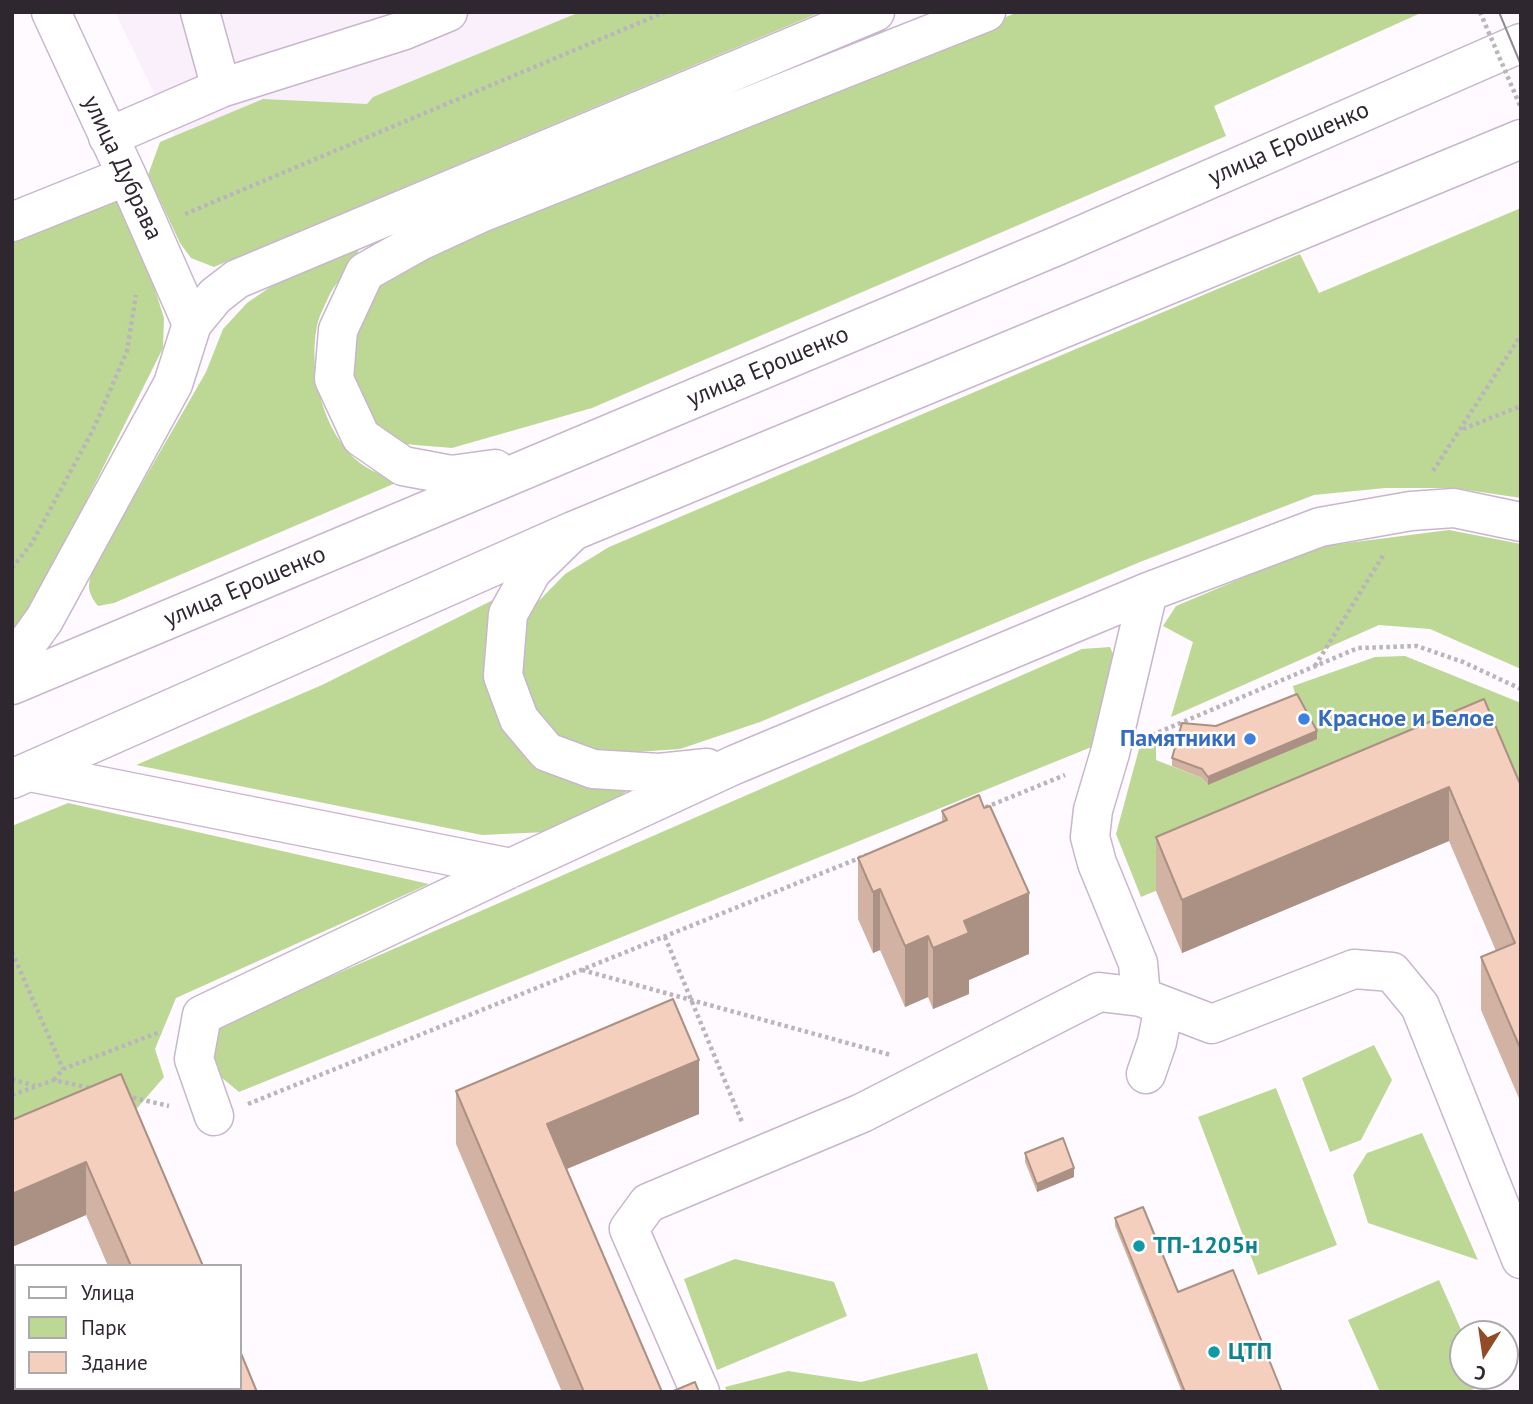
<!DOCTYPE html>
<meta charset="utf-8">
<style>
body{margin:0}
#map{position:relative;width:1533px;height:1404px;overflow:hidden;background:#fefaff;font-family:"PT Sans",sans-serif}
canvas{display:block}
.frame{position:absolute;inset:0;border:14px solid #2f2730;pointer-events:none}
.legend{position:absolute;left:14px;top:1264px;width:228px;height:126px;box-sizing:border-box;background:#fff;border:2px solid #aca9ac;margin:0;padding:9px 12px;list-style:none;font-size:21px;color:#2f2730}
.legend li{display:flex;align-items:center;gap:14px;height:35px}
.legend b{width:35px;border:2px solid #aca9ac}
.north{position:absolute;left:1449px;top:1320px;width:70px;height:70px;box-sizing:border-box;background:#fff;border:2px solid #aca9ac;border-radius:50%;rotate:192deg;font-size:19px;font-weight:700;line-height:28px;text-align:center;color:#2f2730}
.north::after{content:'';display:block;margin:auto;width:24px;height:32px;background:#924b27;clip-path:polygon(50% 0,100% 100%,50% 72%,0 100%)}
</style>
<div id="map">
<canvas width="1533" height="1404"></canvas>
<div class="frame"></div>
<ul class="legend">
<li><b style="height:9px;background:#fff"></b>Улица</li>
<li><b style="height:19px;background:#bdd895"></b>Парк</li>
<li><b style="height:19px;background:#f4cfbd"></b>Здание</li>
</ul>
<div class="north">С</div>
</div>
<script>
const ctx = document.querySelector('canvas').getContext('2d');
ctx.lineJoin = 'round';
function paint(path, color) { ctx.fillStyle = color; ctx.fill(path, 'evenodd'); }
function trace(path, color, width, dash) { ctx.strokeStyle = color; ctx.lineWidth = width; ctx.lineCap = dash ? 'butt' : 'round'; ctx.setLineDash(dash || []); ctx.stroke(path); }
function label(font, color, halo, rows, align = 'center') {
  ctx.font = font + ' "PT Sans",sans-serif'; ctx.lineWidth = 5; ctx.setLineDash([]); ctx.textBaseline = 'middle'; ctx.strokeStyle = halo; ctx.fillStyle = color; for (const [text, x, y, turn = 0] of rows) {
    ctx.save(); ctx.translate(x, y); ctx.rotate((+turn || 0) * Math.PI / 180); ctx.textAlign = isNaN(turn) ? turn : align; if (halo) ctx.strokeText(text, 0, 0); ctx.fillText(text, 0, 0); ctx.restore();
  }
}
paint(new Path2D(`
 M 115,12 L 625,12 L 368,121 L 184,155 Z`), '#faf0fc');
paint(new Path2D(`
 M 580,12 L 821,12 L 214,267 L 191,258 L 180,243 L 148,175 L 160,142 L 263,99 L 367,104 L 373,97 Z
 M 1018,12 L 1423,12 L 1214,106 L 1226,136 L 592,408 L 452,448 L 404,444 L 372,426 L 352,384 L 352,340 L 364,298 L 390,270 Z
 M 117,198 L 151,277 L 164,318 L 163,348 L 40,593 L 12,632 L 12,242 Z
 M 1521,208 L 1521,498 L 1454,488 L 1385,488 L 1314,495 L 1140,562 L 760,722 L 680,749 L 592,755 L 559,742 L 521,690 L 519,636 L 528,612 L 565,574 L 609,547 L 1300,254 L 1319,293 Z
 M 359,247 C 354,274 339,275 329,296 C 325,305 319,316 317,326 C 308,370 323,434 360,463 C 370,471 386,476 398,482 L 114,603 L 98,606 C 85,589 88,584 95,565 L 206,372 L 223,329 L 247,303 L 276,283 Z
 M 1449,530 L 1521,544 L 1521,669 L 1430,629 L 1379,625 L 1171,717 L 1193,642 L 1163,626 L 1176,606 L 1316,547 Z
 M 497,598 L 502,720 L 522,754 L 552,775 L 627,791 L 599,811 L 546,832 L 482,835 L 136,765 L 322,685 Z
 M 1110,647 L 1118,665 L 1099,744 L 239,1092 L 221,1077 L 211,1062 L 219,1025 L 1082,649 Z
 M 1405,656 L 1521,703 L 1521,839 L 1484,753 L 1141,897 L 1116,834 L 1139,749 L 1156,745 L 1156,760 L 1202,778 L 1208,785 L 1316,739 L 1297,702 L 1293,686 L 1375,657 Z
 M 68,803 L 429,884 L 176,998 L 155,1049 L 164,1077 L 121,1127 L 12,1173 L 12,826 Z
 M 1374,1045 L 1392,1080 L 1361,1140 L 1330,1152 L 1302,1078 Z
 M 1276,1088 L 1337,1245 L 1258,1275 L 1198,1117 Z
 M 1422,1133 L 1478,1260 L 1368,1223 L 1353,1175 L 1367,1153 Z
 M 735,1259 L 834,1282 L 847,1316 L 717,1370 L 684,1279 Z
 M 1439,1280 L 1463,1334 L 1463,1376 L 1481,1376 L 1485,1384 L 1467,1392 L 1380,1392 L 1348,1320 Z
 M 977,1353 L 989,1392 L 727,1392 L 725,1387 L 788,1371 L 861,1382 Z`), '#bdd895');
const minor = new Path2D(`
 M 51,12 L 127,176 L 192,324
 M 200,12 L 221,88
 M 108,137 L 221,88 L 402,31 L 448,12
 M 12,222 L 127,176
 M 572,532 L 532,571 L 508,614 L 503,676 L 519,719 L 547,752 L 593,769 L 659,773 L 707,768
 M 30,772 L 511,868
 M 1141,997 L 1138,963 L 1097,863 L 1090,837 L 1093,810 L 1110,753 L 1148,592
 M 1146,1074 L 1157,1042 L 1164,1006
 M 214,1116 L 194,1059 L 202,1015 L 511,868 L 734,765 L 1148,592 L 1320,527 L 1411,511 L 1454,508 L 1521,522
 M 12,1314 L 16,1313
 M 103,1388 L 105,1392
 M 700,1392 L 629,1229 L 648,1203 L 862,1113 L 1099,992 L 1141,997 L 1212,1024 L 1354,969 L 1392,972 L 1420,1006 L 1521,1259`);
const major = new Path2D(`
 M 495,469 L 451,475 L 403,466 L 361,437 L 334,379 L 338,330 L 365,272 L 420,241 L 483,212 L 986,12
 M 12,664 L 44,620 L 173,384 L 192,324 L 215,296 L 237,279 L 875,12
 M 12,685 L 1059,245 L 1521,43
 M 12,779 L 573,531 L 1521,139`);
trace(minor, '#c8b6cd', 41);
trace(major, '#c8b6cd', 41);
trace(new Path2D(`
 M 185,214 L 665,12
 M 1463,429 L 1521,406
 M 1433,471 L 1521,335
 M 12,568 L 32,543 L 93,430 L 127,351 L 136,295
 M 1315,666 L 1384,554
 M 1152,735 L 1358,648 L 1417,646 L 1463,662 L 1521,689
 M 979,810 L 1065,775
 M 665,937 L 742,1122
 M 12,952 L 63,1069
 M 582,970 L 891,1055
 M 12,1079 L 35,1086
 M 54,1080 L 63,1069 L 160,1032
 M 12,1095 L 54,1080 L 94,1089
 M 126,1096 L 169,1106
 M 248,1104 L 867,855`), '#bab5bb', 4.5, [3.5, 3.5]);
trace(minor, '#fff', 38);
trace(major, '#fff', 38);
trace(new Path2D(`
 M 1499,12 L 1521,65`), '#918b92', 2);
trace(new Path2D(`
 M 1480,12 L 1521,108`), '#bab5bb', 4.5, [3.5, 3.5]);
paint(new Path2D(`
 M 1484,699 L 1521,786 L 1521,1103 L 1481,1010 L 1481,957 L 1496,951 L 1449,841 L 1182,953 L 1156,891 L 1156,837 Z
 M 1317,739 L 1208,785 L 1202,778 L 1172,766 L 1172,758 Z
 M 942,811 L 1029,954 L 969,980 L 969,994 L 933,1009 L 928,997 L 905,1007 L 880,950 L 873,953 L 858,919 L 858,858 L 942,822 Z
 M 121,1074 L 203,1266 L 108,1266 L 86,1215 L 12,1247 L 12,1120 Z
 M 456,1091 L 699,1114 L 567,1169 L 662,1392 L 562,1392 L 456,1144 Z
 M 1025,1153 L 1074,1177 L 1037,1192 L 1025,1162 Z
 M 1115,1218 L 1178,1292 L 1282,1392 L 1182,1392 L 1115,1226 Z
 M 160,1388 L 240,1388 L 257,1392 L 162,1392 Z`), '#d2b2a3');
paint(new Path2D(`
 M 1317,731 L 1317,739 L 1208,785 L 1208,777 Z
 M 1449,787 L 1449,841 L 1182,953 L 1182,900 Z
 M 880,889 L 880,950 L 873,953 L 873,892 Z
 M 1029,893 L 1029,954 L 969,980 L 969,994 L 933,1009 L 933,948 L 964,921 Z
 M 928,936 L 928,997 L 905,1007 L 905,946 Z
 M 699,1060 L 699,1114 L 547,1177 L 547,1124 Z
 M 86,1162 L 86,1215 L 12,1247 L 12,1194 Z
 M 1074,1168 L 1074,1177 L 1037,1192 L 1037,1184 Z`), '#ab9184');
const building = new Path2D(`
 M 1297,694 L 1317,731 L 1208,777 L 1202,769 L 1172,758 L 1182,723 L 1216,726 Z
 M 1484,699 L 1521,786 L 1521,1050 L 1481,957 L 1515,943 L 1449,787 L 1182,900 L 1156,837 Z
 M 979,795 L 984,808 L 990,806 L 1029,893 L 964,921 L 969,933 L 933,948 L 928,936 L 905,946 L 880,889 L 873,892 L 858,858 L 947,820 L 942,811 Z
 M 673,999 L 699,1060 L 547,1124 L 662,1392 L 584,1392 L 456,1091 Z
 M 121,1074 L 203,1266 L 131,1266 L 86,1162 L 12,1194 L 12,1120 Z
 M 1063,1138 L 1074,1168 L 1037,1184 L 1025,1153 Z
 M 1143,1207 L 1178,1292 L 1233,1270 L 1282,1392 L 1185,1392 L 1115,1218 Z
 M 240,1351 L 257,1392 L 185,1392 L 183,1388 L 240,1388 Z
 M 695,1382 L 699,1392 L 671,1392 Z`);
paint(building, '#f4cfbd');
trace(building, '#ab9184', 2);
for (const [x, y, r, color] of [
 [1304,719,7,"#3f7fe0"],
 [1250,739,7,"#3f7fe0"],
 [1139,1246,7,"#0f9aa8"],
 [1214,1352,7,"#0f9aa8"]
]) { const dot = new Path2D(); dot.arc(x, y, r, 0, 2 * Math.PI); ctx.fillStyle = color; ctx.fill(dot); trace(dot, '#fff', 2.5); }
label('24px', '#2f2730', '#fff', [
 ["улица Ерошенко",1289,144,-24],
 ["улица Дубрава",122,168,65],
 ["улица Ерошенко",768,367,-23],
 ["улица Ерошенко",245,587,-23]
]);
label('bold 24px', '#366cbe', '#fff', [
 ["Красное и Белое",1318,719],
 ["Памятники",1236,739,"right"]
], 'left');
label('bold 24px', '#0d838f', '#fff', [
 ["ТП-1205н",1153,1246],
 ["ЦТП",1228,1352]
], 'left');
</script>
